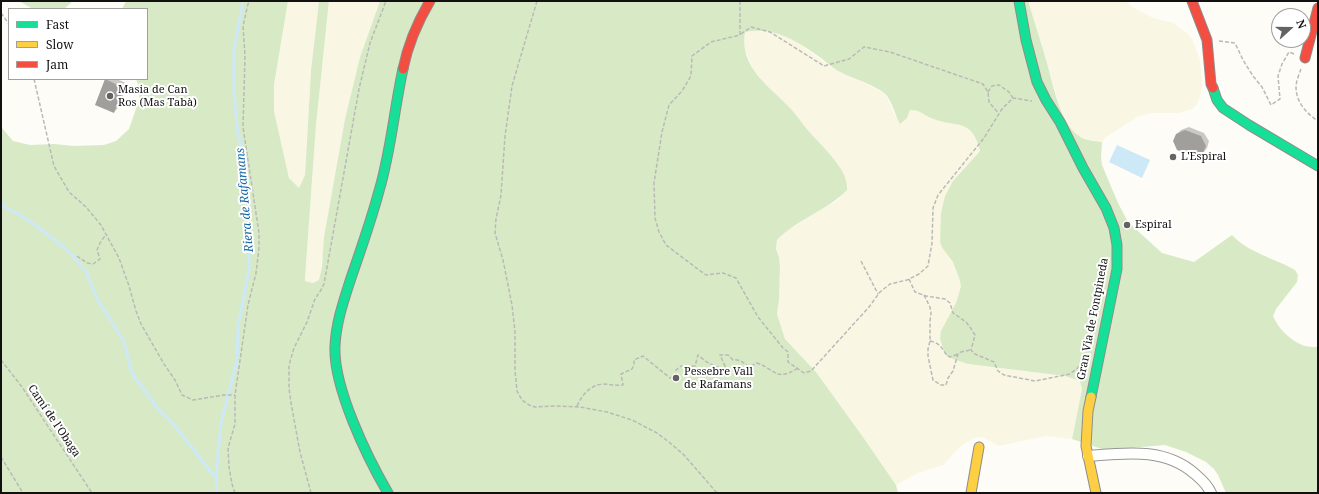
<!DOCTYPE html>
<meta charset="utf-8">
<style>
body{margin:0}
#map{position:relative;width:1319px;height:494px;overflow:hidden;background:#fdfcf7;font-family:"Noto Serif",serif}
canvas{display:block}
.frame{position:absolute;inset:0;border:2px solid #111;pointer-events:none}
.legend{position:absolute;left:8px;top:8px;width:140px;height:72px;box-sizing:border-box;background:#fff;border:1px solid #a0a0a0;margin:0;padding:5px 7px;list-style:none;font-size:12px;color:#111}
.legend li{display:flex;align-items:center;gap:8px;height:20px}
.legend b{width:20px;border:1px solid #a0a0a0}
.north{position:absolute;left:1271px;top:8px;width:40px;height:40px;box-sizing:border-box;background:#fff;border:1px solid #a0a0a0;border-radius:50%;rotate:69deg;font-size:11px;font-weight:700;line-height:16px;text-align:center;color:#111}
.north::after{content:'';display:block;margin:auto;width:14px;height:18px;background:#646362;clip-path:polygon(50% 0,100% 100%,50% 72%,0 100%)}
</style>
<div id="map">
<canvas width="1319" height="494"></canvas>
<div class="frame"></div>
<ul class="legend">
<li><b style="height:5px;background:#16e098"></b>Fast</li>
<li><b style="height:5px;background:#ffcf43"></b>Slow</li>
<li><b style="height:5px;background:#f24e42"></b>Jam</li>
</ul>
<div class="north">N</div>
</div>
<script>
const ctx = document.querySelector('canvas').getContext('2d');
ctx.lineJoin = 'round';
function paint(path, color) { ctx.fillStyle = color; ctx.fill(path, 'evenodd'); }
function trace(path, color, width, dash) { ctx.strokeStyle = color; ctx.lineWidth = width; ctx.lineCap = dash ? 'butt' : 'round'; ctx.setLineDash(dash || []); ctx.stroke(path); }
function label(font, color, halo, rows, align = 'center') {
  ctx.font = font + ' "Noto Serif",serif'; ctx.lineWidth = 4; ctx.setLineDash([]); ctx.textBaseline = 'middle'; ctx.strokeStyle = halo; ctx.fillStyle = color; for (const [text, x, y, turn = 0] of rows) {
    ctx.save(); ctx.translate(x, y); ctx.rotate((+turn || 0) * Math.PI / 180); ctx.textAlign = isNaN(turn) ? turn : align; if (halo) ctx.strokeText(text, 0, 0); ctx.fillText(text, 0, 0); ctx.restore();
  }
}
paint(new Path2D(`
 M 288,1 L 319,1 L 311,70 L 305,175 L 299,189 L 289,178 L 274,111 L 274,85 Z
 M 329,1 L 380,1 L 360,57 L 345,119 L 319,280 L 313,283 L 305,281 L 306,264 L 316,125 Z
 M 1029,1 L 1126,1 L 1132,7 L 1153,18 L 1173,23 L 1187,33 L 1192,39 L 1200,60 L 1202,84 L 1200,97 L 1197,104 L 1192,109 L 1180,113 L 1153,113 L 1139,116 L 1106,137 L 1102,142 L 1087,140 L 1079,137 L 1073,131 L 1067,123 L 1060,107 L 1029,3 Z
 M 753,30 L 778,34 L 794,40 L 828,65 L 843,74 L 858,79 L 880,91 L 886,95 L 896,118 L 907,118 L 910,110 L 918,110 L 931,119 L 963,126 L 970,130 L 975,136 L 980,151 L 958,175 L 945,196 L 943,249 L 953,262 L 959,278 L 961,286 L 956,303 L 940,339 L 942,348 L 945,355 L 968,364 L 1065,376 L 1080,381 L 1082,389 L 1072,439 L 1046,436 L 999,446 L 982,437 L 975,438 L 963,444 L 943,465 L 918,473 L 896,485 L 863,437 L 816,372 L 785,339 L 779,322 L 777,314 L 779,300 L 780,266 L 779,257 L 776,249 L 777,240 L 790,228 L 835,202 L 841,197 L 828,154 L 795,114 L 763,82 L 752,67 L 745,49 L 744,40 L 745,32 Z`), '#f9f7e4');
paint(new Path2D(`
 M 19,1 L 71,1 L 71,3 L 64,9 L 33,9 Z
 M 126,1 L 288,1 L 274,85 L 274,111 L 289,178 L 299,188 L 305,175 L 311,70 L 319,1 L 329,1 L 316,125 L 306,264 L 305,281 L 313,283 L 319,280 L 322,266 L 324,237 L 345,119 L 360,57 L 380,1 L 1029,1 L 1029,4 C 1035,23 1041,43 1047,63 C 1053,84 1060,123 1079,136 C 1085,141 1095,141 1102,142 L 1101,157 L 1102,165 L 1118,203 L 1128,222 L 1162,253 L 1194,262 L 1232,235 C 1249,253 1274,258 1295,270 L 1298,275 L 1297,282 L 1276,309 L 1273,316 C 1278,328 1290,340 1302,345 C 1307,347 1313,347 1318,347 L 1318,493 L 1226,493 L 1218,475 L 1214,469 L 1206,462 L 1186,452 L 1165,445 L 1105,450 L 1072,439 L 1082,389 L 1080,381 L 1065,376 L 968,364 L 953,359 L 945,355 L 940,339 L 941,331 L 956,303 L 961,286 L 959,278 L 953,262 L 943,249 L 940,242 L 941,213 L 945,196 L 953,181 L 980,151 C 972,118 958,128 933,119 C 923,115 921,110 910,110 L 907,118 L 900,124 C 895,115 893,104 887,96 C 880,87 855,79 844,74 C 835,70 828,64 821,58 C 799,42 774,26 745,32 C 739,67 769,86 790,108 C 799,118 806,129 816,139 C 825,149 844,168 846,181 C 847,184 847,187 847,190 C 827,211 797,219 777,240 L 776,249 L 779,257 L 780,266 L 779,300 L 777,314 L 785,339 L 816,372 L 863,437 L 896,485 L 898,493 L 1,493 L 1,123 L 2,128 L 13,141 L 30,145 L 54,144 L 74,146 L 104,145 L 116,141 L 129,129 L 139,100 L 139,87 L 136,79 L 147,79 L 147,9 L 122,9 Z`), '#d8eac5');
paint(new Path2D(`
 M 1117,145 L 1150,160 L 1142,178 L 1109,162 Z`), '#cde8f7');
paint(new Path2D(`
 M 106,79 L 117,79 L 128,84 L 118,108 L 114,112 L 96,104 Z
 M 1189,127 L 1204,133 L 1209,141 L 1207,148 L 1203,153 L 1177,134 L 1181,130 Z`), '#0003');
trace(new Path2D(`
 M 1,203 L 6,208 L 18,214 L 34,224 L 66,249 L 78,262 L 87,273 L 97,299 L 124,341 L 131,370 L 134,376 L 155,405 L 174,425 L 216,478
 M 217,493 L 216,478 L 221,423 L 237,360 L 238,326 L 249,270 L 249,226 L 243,155 L 237,127 L 234,90 L 234,50 L 243,1`), '#cde8f7', 3);
paint(new Path2D(`
 M 105,79 L 124,88 L 114,113 L 95,105 Z
 M 1185,130 L 1201,136 L 1206,146 L 1203,153 L 1196,157 L 1177,150 L 1173,141 L 1176,134 Z`), '#a19f9c');
const street = new Path2D(`
 M 1088,456 C 1125,453 1165,447 1195,474 C 1201,479 1208,486 1211,493`);
const fast = new Path2D(`
 M 1019,1 L 1026,40 L 1037,82 L 1046,100 L 1060,122 L 1083,168 L 1106,208 L 1114,228 L 1117,245 L 1117,269 L 1091,397
 M 1213,88 L 1217,100 L 1223,108 L 1249,125 L 1318,166
 M 388,493 C 367,457 333,387 335,346 C 336,322 344,300 351,278 C 361,249 371,221 379,191 C 391,151 394,110 403,69`);
const slow = new Path2D(`
 M 1091,397 L 1088,411 L 1086,446 L 1096,493
 M 971,493 L 979,447`);
const jam = new Path2D(`
 M 1192,1 L 1207,40 L 1211,84 L 1213,88
 M 1305,58 L 1318,8
 M 403,69 C 408,44 417,23 430,1`);
trace(street, '#979795', 12);
trace(fast, '#8e8d8b', 11);
trace(slow, '#8e8d8b', 11);
trace(jam, '#8e8d8b', 11);
trace(new Path2D(`
 M 537,1 L 512,86 L 505,136 L 501,195 L 496,219 L 495,233 L 503,260 L 512,305 L 515,332 L 515,371 L 517,391 L 522,400 L 529,405 L 535,407 L 554,406 L 580,407 L 607,412 L 632,420 L 657,433 L 669,442 L 684,455 L 717,493
 M 740,1 L 740,35 L 711,42 L 692,56 L 691,76 L 682,91 L 669,105 L 662,132 L 654,183 L 655,218 L 659,232 L 666,245 L 699,270 L 706,275 L 723,273 L 736,278 L 758,317 L 783,348 L 788,352 L 788,362 L 804,373 L 811,371 L 869,307 L 880,292 L 890,284 L 907,280 L 919,274 L 928,266 L 932,243 L 933,208 L 938,195 L 984,138 L 1002,109 L 1013,98 L 1032,101
 M 1,13 L 9,24
 M 741,34 L 751,27 L 770,32 L 824,66 L 849,59 L 864,47 L 890,52 L 983,84 L 988,92 L 989,102 L 999,114
 M 1219,41 L 1235,43 L 1243,60 L 1253,76 L 1262,87 L 1271,105 L 1280,99 L 1278,76 L 1282,64 L 1289,52 L 1294,54
 M 1301,69 C 1299,74 1296,82 1296,87 C 1296,102 1306,113 1318,121
 M 34,79 L 54,166 L 69,192 L 86,207 L 101,225 L 108,238 L 119,258 L 129,286 L 136,311 L 141,324 L 164,364 L 175,380 L 182,395 L 193,400 L 224,395 L 235,395
 M 988,92 L 992,86 L 999,85 L 1009,92 L 1013,98
 M 77,256 L 87,263 L 93,264 L 100,259 L 97,250 L 101,241 L 106,235
 M 861,261 L 878,294
 M 909,279 L 915,292 L 926,296 L 945,299 L 950,303 L 953,313 L 966,322 L 970,327 L 975,335 L 971,350 L 975,354 L 994,362 L 998,371 L 1004,375 L 1035,381 L 1070,374 L 1085,362
 M 924,295 L 930,307 L 931,313 L 930,321 L 930,341 L 928,349 L 928,356 L 933,380 L 941,385 L 946,385 L 948,378 L 953,371 L 958,354 L 961,352 L 970,350
 M 930,341 C 944,344 942,353 950,357 L 958,354
 M 1,360 L 22,387 L 92,493
 M 577,406 C 582,395 590,385 603,384 C 610,384 616,386 623,385 L 621,374 L 632,369 L 634,365 L 634,360 L 643,356 L 670,378 L 676,375 L 676,370 L 681,366 L 695,366 L 698,355 C 706,362 716,369 726,368 L 720,355 L 728,355 L 733,360 C 740,359 744,363 749,367 L 757,363 C 777,370 775,382 798,368
 M 1,457 L 23,493
 M 235,493 L 232,484 L 229,467 L 228,448 L 235,424 L 235,395 L 248,305 L 256,273 L 259,248 L 259,233 L 243,127 L 245,56 L 243,26 L 248,4 L 251,1
 M 311,493 L 300,452 L 291,403 L 289,388 L 289,365 L 294,348 L 307,322 L 315,299 L 321,290 L 324,284 L 359,89 L 370,43 L 386,1`), '#b9b9b8', 1.5, [4, 2]);
trace(street, '#fffffe', 10);
trace(fast, '#16e098', 9);
trace(slow, '#ffcf43', 9);
trace(jam, '#f24e42', 9);
for (const [x, y, r, color] of [
 [110,96,4,"#646362"],
 [1173,157,4,"#646362"],
 [1127,225,4,"#646362"],
 [676,378,4,"#646362"]
]) { const dot = new Path2D(); dot.arc(x, y, r, 0, 2 * Math.PI); ctx.fillStyle = color; ctx.fill(dot); trace(dot, '#fff', 1.5); }
label('11px', '#111', '#fff', [
 ["Masia de Can",118,90],
 ["Ros (Mas Tabà)",118,103],
 ["L'Espiral",1181,157],
 ["Espiral",1135,225],
 ["Pessebre Vall",684,372],
 ["de Rafamans",684,385]
], 'left');
label('11px', '#111', '#fff', [
 ["Gran Via de Fontpineda",1093,319,-79],
 ["Camí de l'Obaga",54,421,56]
]);
label('italic 12px', '#1768a6', '#fff', [
 ["Riera de Rafamans",245,200,-95]
]);
</script>
